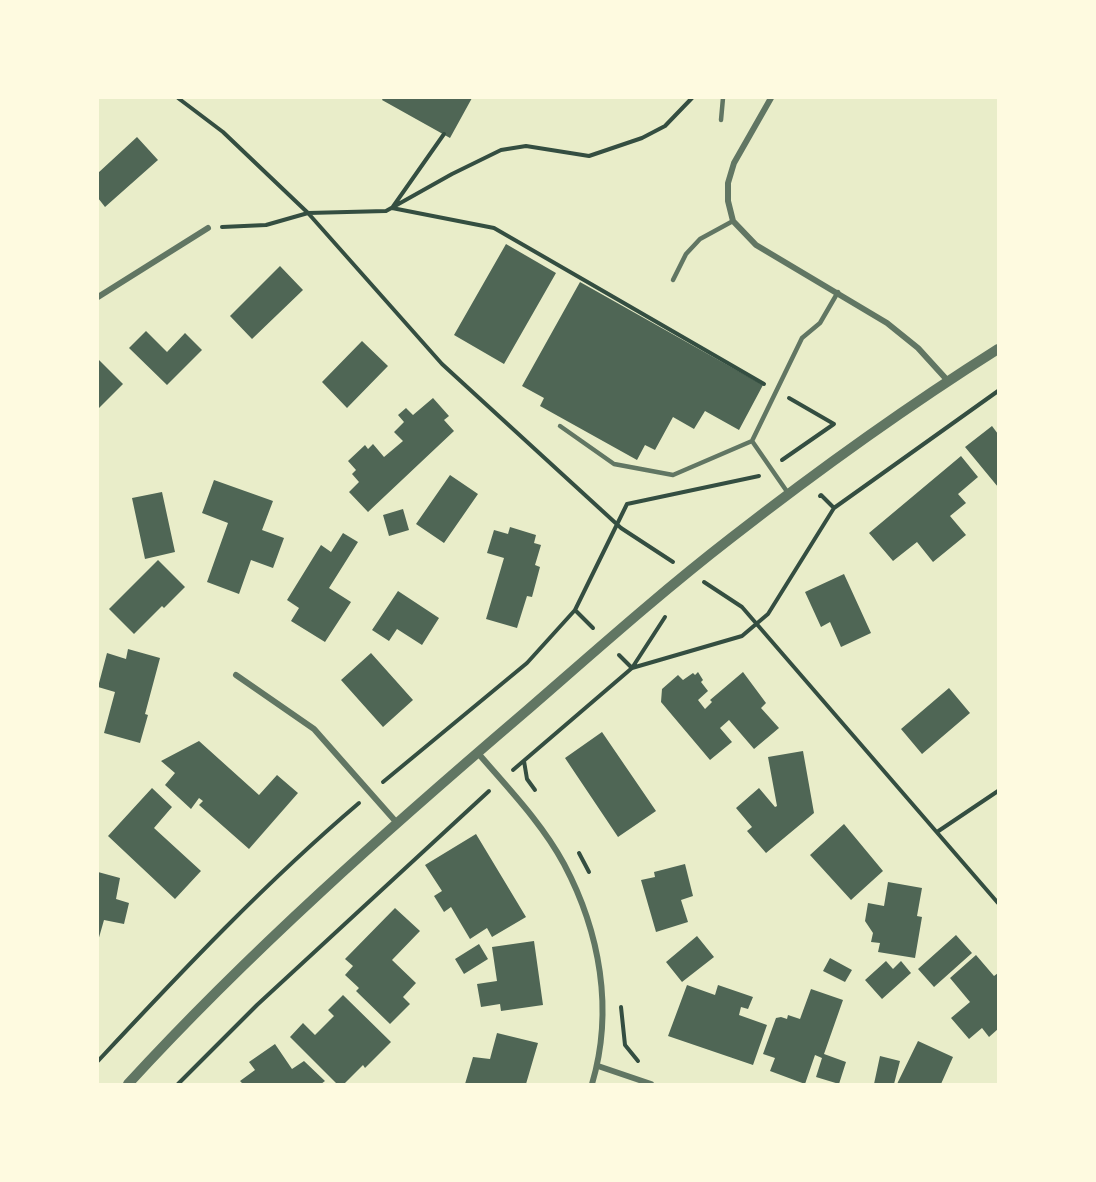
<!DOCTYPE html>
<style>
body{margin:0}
#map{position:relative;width:1096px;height:1182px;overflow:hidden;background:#e9edc9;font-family:"Roboto Condensed",sans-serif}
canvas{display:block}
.frame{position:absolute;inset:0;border:99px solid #fefae0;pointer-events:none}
</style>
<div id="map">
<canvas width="1096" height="1182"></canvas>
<div class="frame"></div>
</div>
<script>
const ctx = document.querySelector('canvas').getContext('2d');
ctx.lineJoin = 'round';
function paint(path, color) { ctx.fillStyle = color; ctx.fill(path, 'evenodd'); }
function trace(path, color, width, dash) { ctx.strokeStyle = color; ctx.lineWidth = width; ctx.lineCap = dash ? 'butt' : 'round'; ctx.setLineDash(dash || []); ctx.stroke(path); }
paint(new Path2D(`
 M 383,98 L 472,98 L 450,138 L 382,100 Z
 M 137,137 L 158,160 L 105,207 L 98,198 L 98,173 Z
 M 506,244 L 556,273 L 504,364 L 454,335 Z
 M 280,266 L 303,290 L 252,339 L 230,316 Z
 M 580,282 L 763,385 L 739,430 L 705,411 L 694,429 L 673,417 L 655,450 L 645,445 L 637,460 L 540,406 L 544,398 L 522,386 Z
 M 146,331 L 167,352 L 185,333 L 202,350 L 167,385 L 129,348 Z
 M 362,341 L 388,366 L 347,408 L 322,382 Z
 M 99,360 L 123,384 L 98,409 L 98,362 Z
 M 433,398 L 449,416 L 444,420 L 454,431 L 368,512 L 349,492 L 359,482 L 352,474 L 356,470 L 348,461 L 365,445 L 368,449 L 373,444 L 384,457 L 403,441 L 394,432 L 404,422 L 398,415 L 406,408 L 413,415 Z
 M 992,426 L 998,434 L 998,487 L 965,447 Z
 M 961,456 L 978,477 L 958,494 L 966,503 L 950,516 L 966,535 L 933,562 L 917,542 L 893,561 L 869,533 Z
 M 450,475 L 478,494 L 444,543 L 416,524 Z
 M 214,480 L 273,501 L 262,530 L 284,538 L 273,568 L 251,560 L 239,594 L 207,582 L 228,523 L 202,513 Z
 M 162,492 L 175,552 L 145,559 L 132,498 Z
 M 403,509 L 409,530 L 389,536 L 383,515 Z
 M 510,527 L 536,535 L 534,543 L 541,545 L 535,565 L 540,567 L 532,597 L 527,596 L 517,628 L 486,619 L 504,558 L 487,553 L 494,530 L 508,534 Z
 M 343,533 L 358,542 L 329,588 L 351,602 L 325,642 L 291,621 L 299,608 L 287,600 L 321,545 L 331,552 Z
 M 158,560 L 185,587 L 164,608 L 162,606 L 134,634 L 109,609 Z
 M 844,574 L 871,633 L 841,647 L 830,622 L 821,627 L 805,592 Z
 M 398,591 L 439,618 L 422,645 L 397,629 L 389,641 L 372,630 Z
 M 128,649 L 160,658 L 145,714 L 148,715 L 140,743 L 104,733 L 115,692 L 98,687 L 107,653 L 126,659 Z
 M 371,653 L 413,700 L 383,727 L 341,680 Z
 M 698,672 L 703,680 L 701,682 L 708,691 L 698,700 L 705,709 L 712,702 L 710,700 L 743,672 L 766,703 L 761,708 L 779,728 L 754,749 L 729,720 L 720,728 L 732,742 L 710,760 L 661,702 L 662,689 L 678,675 L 683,680 L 693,673 L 695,675 Z
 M 949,688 L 970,713 L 922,754 L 901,729 Z
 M 602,732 L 656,811 L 618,837 L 565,758 Z
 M 199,741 L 259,795 L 277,775 L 298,793 L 249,849 L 199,805 L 203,801 L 199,798 L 191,809 L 165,785 L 175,773 L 161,761 Z
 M 803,751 L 814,813 L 766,853 L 747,831 L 752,827 L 736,808 L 759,788 L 775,807 L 777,806 L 768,757 Z
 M 152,788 L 172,807 L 154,828 L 201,871 L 175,899 L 108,836 Z
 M 844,824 L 883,871 L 851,900 L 810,855 Z
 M 476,834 L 526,917 L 492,937 L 487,928 L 470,939 L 451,907 L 444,912 L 434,896 L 442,891 L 425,865 Z
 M 685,864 L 693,896 L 681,900 L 688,922 L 656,932 L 641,880 L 655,877 L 654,872 Z
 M 98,872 L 120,878 L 116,899 L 129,903 L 124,924 L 104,920 L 98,941 Z
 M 888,882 L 922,888 L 917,916 L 922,917 L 915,958 L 878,952 L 880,943 L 871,942 L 873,933 L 865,921 L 868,903 L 884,906 Z
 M 395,908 L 420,931 L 392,960 L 416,983 L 403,997 L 410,1004 L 390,1024 L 356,991 L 359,988 L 345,975 L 353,966 L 345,959 Z
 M 956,935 L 972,953 L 934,987 L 918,969 Z
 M 697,936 L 714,957 L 682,982 L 666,962 Z
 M 534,941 L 543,1005 L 501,1011 L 500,1004 L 481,1007 L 477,984 L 497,981 L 492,947 Z
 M 479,944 L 488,959 L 464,974 L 455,959 Z
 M 976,955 L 994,976 L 998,973 L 998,1023 L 997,1025 L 998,1029 L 989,1037 L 982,1028 L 969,1039 L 951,1018 L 970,1002 L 950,978 Z
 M 830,958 L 852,970 L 845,982 L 823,971 Z
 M 886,961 L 893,969 L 901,961 L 911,973 L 882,999 L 865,980 Z
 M 687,985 L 715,995 L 718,985 L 753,997 L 748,1009 L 741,1007 L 739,1015 L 767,1025 L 753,1065 L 668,1036 Z
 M 811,989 L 843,1000 L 824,1054 L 846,1062 L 839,1084 L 816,1077 L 822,1058 L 815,1055 L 805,1084 L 770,1071 L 775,1058 L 763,1054 L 776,1018 L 781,1017 L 787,1019 L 788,1015 L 800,1019 Z
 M 343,995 L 391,1042 L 365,1068 L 363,1065 L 344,1084 L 337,1084 L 290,1037 L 303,1023 L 315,1035 L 334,1016 L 328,1010 Z
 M 497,1033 L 538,1043 L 526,1084 L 465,1084 L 473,1057 L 490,1059 Z
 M 918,1041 L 953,1057 L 941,1084 L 897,1084 Z
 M 275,1044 L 292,1069 L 304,1061 L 325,1081 L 321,1084 L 243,1084 L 240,1081 L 255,1070 L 249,1062 Z
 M 880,1056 L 900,1061 L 894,1084 L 874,1084 Z`), '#4f6655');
trace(new Path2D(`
 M 178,98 L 223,132 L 308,213 L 442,364 L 621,528 L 673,562
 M 444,134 L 392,208 L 494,228 L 764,384
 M 222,227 L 266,225 L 308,213 L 386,211 L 452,174 L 501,150 L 526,146 L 589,156 L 642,138 L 665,126 L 692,98
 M 782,460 L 834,424 L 789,398
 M 820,496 L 821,495 L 834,508
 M 704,582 L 742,607 L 998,903
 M 593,628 L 575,610 L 627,504 L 759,476
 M 619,655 L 632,668 L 665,617
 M 524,761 L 527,779 L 535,790
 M 513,770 L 632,668 L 742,636 L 768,614 L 834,508 L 998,391
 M 383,782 L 527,663 L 575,610
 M 937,832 L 998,791
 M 579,853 L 589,872
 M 621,1007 L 625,1045 L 638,1061
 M 98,1061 C 181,972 266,882 359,803
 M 178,1084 L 257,1005 L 489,791`), '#344e41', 4);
trace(new Path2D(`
 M 721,120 L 723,98
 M 673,280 L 686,254 L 700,239 L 733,221
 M 560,426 L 614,464 L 673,475 L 752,441
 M 788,493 L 752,441 L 802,338 L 820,323 L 838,292`), '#617663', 4.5);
trace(new Path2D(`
 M 771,98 L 734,163 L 728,183 L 728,201 L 733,221 L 756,245 L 887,323 L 918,348 L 948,381
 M 98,297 L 208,228
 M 236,675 L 314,729 L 397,823
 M 477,752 C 508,788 542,823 564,864 C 600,932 614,1010 592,1084
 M 598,1066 L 651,1084`), '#617663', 6);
trace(new Path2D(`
 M 128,1084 C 251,950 387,830 525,712 C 593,653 660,593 731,538 C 817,471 906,407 998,349`), '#617663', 10);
</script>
